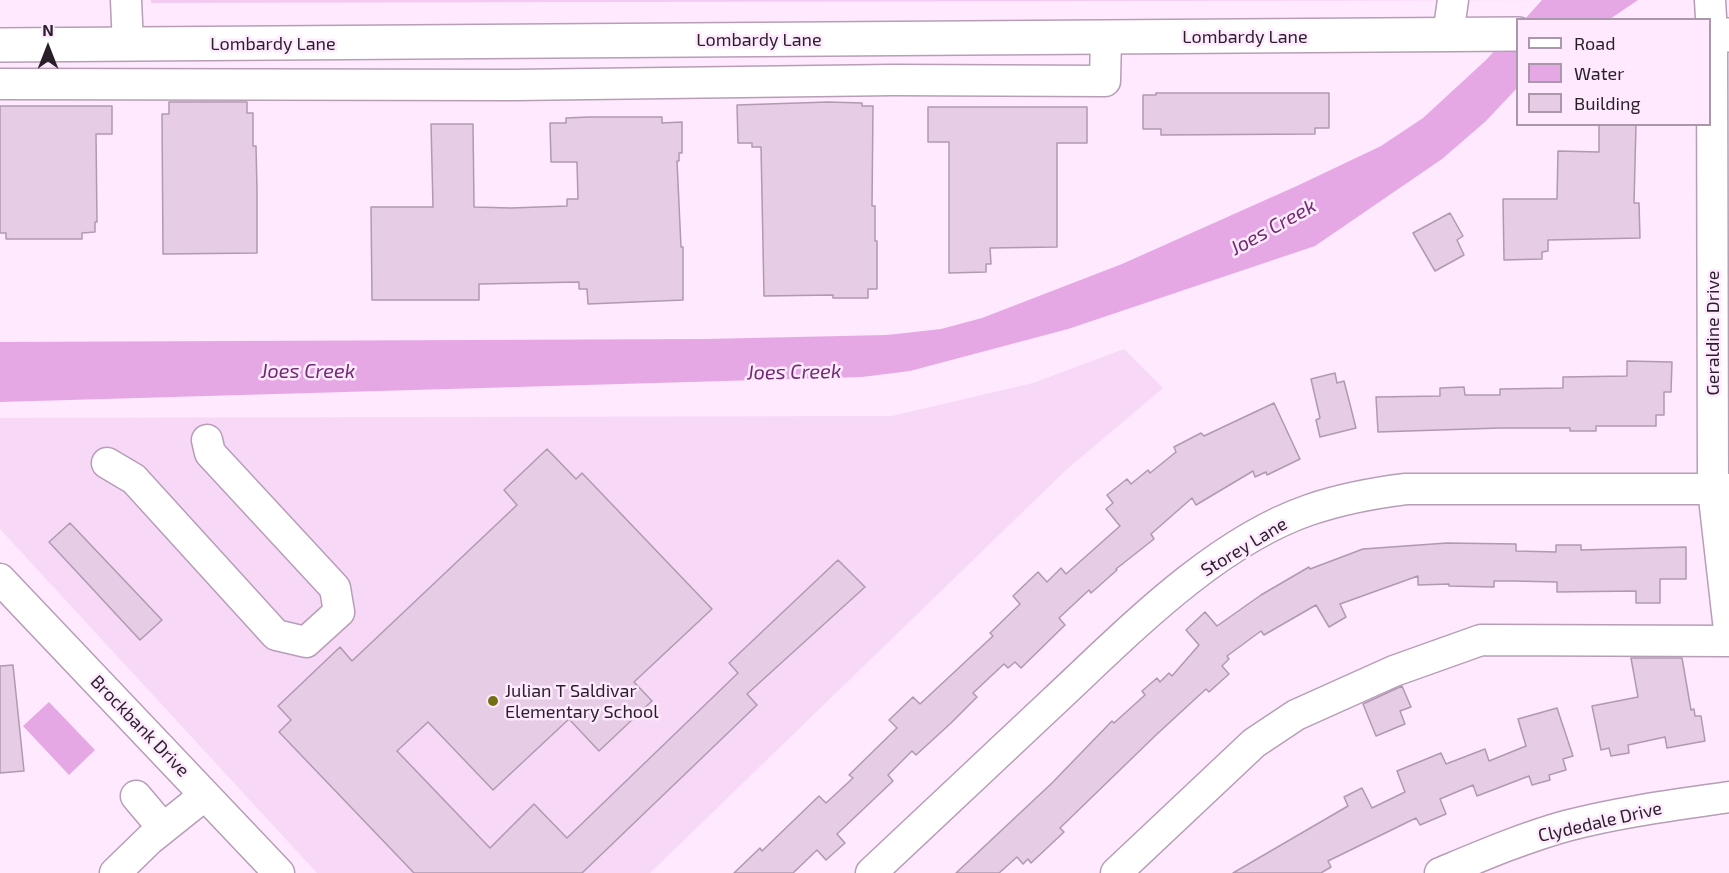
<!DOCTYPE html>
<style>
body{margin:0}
#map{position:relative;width:1729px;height:873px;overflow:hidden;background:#fee9fe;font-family:"Exo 2",sans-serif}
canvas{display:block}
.legend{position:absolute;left:1516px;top:18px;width:195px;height:108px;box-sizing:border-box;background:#fee9fe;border:2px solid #a998a9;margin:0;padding:8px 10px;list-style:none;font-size:18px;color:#291f29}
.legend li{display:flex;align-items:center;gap:12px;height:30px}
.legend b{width:30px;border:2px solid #a998a9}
.north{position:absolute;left:18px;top:18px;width:60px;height:60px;-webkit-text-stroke:4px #fee9fe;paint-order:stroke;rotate:0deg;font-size:16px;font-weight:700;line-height:24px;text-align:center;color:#291f29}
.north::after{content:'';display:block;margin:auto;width:21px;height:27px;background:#291f29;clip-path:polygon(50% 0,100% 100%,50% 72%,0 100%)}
</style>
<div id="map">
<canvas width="1729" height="873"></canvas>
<ul class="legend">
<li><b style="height:8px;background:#fff"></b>Road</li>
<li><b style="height:16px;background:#e6a8e5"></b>Water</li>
<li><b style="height:16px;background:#e6cce5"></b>Building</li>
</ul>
<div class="north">N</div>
</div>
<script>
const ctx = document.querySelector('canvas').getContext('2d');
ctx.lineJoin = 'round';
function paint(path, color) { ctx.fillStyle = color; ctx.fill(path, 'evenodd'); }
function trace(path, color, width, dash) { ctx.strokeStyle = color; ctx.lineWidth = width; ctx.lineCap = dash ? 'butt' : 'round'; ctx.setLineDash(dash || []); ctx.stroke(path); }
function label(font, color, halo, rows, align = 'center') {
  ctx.font = font + ' "Exo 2",sans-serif'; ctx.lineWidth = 5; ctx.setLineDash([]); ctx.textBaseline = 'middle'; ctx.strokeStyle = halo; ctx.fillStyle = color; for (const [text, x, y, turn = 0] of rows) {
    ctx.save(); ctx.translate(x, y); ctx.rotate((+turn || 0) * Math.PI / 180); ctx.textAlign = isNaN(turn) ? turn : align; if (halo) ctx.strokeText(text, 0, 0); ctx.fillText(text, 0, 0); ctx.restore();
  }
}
paint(new Path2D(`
 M 1124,349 L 1163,388 L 1066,470 L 650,873 L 317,873 L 0,529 L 0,418 L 892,416 L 1033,383 Z`), '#f8d8f7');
paint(new Path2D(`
 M 151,0 L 1542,0 L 151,3 Z`), '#f4caf3');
paint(new Path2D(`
 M 1542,0 L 1638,0 L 1610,19 L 1524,20 Z
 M 1517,26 L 1517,88 L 1486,121 L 1442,159 L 1315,246 L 1068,329 L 910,371 L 862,377 L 0,402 L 0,342 L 705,339 L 887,335 L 941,329 L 982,318 L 1122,264 L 1299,185 L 1381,146 L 1423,118 L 1486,60 Z
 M 49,702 L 95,750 L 69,775 L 23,726 Z`), '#e6a8e5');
const building = new Path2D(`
 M 1156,93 L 1329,93 L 1329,128 L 1315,128 L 1315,134 L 1161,135 L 1161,129 L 1143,129 L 1143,95 L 1156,95 Z
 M 169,102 L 247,102 L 247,113 L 253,113 L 253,146 L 256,146 L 257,191 L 257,253 L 163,254 L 162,114 L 169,114 Z
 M 828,102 L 862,103 L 862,106 L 873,106 L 872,206 L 875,206 L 875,241 L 877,241 L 877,289 L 868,289 L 868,298 L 833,298 L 833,295 L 764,296 L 761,147 L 752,147 L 752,143 L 738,143 L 737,105 Z
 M 0,106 L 112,106 L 112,134 L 96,134 L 97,222 L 95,222 L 95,232 L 82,233 L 82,239 L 6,239 L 6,233 L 0,233 Z
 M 928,107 L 1087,107 L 1087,143 L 1057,143 L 1057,247 L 990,248 L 991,264 L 986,264 L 986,272 L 949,273 L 949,142 L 928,142 Z
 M 589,117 L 662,117 L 662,123 L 682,122 L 682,153 L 679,153 L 679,161 L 677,161 L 681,247 L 683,247 L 683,300 L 588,304 L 587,289 L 579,289 L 579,282 L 479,284 L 479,300 L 372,300 L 371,207 L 433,207 L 431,124 L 473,124 L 474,207 L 511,208 L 567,206 L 567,199 L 578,199 L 577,162 L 551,162 L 550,123 L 566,123 L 566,118 Z
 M 1599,124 L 1636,124 L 1634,203 L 1639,203 L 1640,238 L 1548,240 L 1548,251 L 1542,252 L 1542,259 L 1504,260 L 1503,199 L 1557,199 L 1558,151 L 1599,152 Z
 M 1450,213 L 1463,236 L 1457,240 L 1464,255 L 1435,271 L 1413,233 Z
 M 1627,361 L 1672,362 L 1671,392 L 1664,392 L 1664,415 L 1656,415 L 1656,426 L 1596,426 L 1596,431 L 1570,431 L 1570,428 L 1500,428 L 1378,432 L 1376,397 L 1440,396 L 1440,388 L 1464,387 L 1465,395 L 1500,395 L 1500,389 L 1563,388 L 1563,377 L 1627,376 Z
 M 1335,373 L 1337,383 L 1344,381 L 1356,428 L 1320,437 L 1316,420 L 1320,418 L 1311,379 Z
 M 1274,403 L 1300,459 L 1267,475 L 1266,472 L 1255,477 L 1253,471 L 1196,505 L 1192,498 L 1151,534 L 1154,539 L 1116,569 L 1117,570 L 1091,593 L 1089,590 L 1059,618 L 1065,625 L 1021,668 L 1015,662 L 1008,668 L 1004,664 L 973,693 L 977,697 L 951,723 L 916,755 L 912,751 L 888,775 L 893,781 L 837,834 L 845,843 L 826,860 L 817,850 L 793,873 L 734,873 L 760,848 L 762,851 L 819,796 L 826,803 L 853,778 L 849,775 L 897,728 L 889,720 L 913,697 L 920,704 L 993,636 L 990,633 L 1020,604 L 1013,596 L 1038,572 L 1047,582 L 1061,568 L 1066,574 L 1120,526 L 1106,509 L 1113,503 L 1107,495 L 1127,479 L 1131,484 L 1148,470 L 1150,473 L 1176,452 L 1174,447 L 1201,433 L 1204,436 Z
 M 547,449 L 576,479 L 582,473 L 712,609 L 634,682 L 652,701 L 599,751 L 569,719 L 493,790 L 428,722 L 397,751 L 490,848 L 534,804 L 567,838 L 738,673 L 729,663 L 838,560 L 865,587 L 747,694 L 757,705 L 582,873 L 414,873 L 279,732 L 291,720 L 278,706 L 340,647 L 352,661 L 517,505 L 504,490 Z
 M 70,523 L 162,620 L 140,640 L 49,542 Z
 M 1447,543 L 1516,544 L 1516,551 L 1556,552 L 1556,545 L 1581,545 L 1581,550 L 1686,547 L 1686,579 L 1660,579 L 1660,603 L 1636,603 L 1636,591 L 1557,592 L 1557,582 L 1514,581 L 1494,581 L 1494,587 L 1449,586 L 1449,584 L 1418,585 L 1418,576 L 1340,604 L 1346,617 L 1329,627 L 1316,605 L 1264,635 L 1261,631 L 1227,656 L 1229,659 L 1222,666 L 1229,674 L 1209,692 L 1206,689 L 1156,735 L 1060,828 L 1064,832 L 1031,863 L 1028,859 L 1023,864 L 1017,857 L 999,873 L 956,873 L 1052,783 L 1112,721 L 1114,723 L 1145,695 L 1142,691 L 1157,678 L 1160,682 L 1169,673 L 1172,676 L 1199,645 L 1186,630 L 1205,612 L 1217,626 L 1261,595 L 1309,567 L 1310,569 L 1363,549 Z
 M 1631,658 L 1682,658 L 1691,710 L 1694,709 L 1695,716 L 1701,716 L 1705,741 L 1667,748 L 1665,737 L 1628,745 L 1629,753 L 1611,756 L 1609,748 L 1601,750 L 1592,706 L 1638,697 Z
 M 13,665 L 24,771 L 0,773 L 0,666 Z
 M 1402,686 L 1411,707 L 1400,711 L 1405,724 L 1376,736 L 1363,704 Z
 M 1557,708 L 1573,756 L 1563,759 L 1566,770 L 1549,775 L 1550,780 L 1532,785 L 1529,776 L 1477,796 L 1473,785 L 1440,799 L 1446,814 L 1420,825 L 1416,818 L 1328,861 L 1331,867 L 1321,873 L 1233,873 L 1348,806 L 1344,797 L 1362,788 L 1372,808 L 1405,792 L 1397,771 L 1441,753 L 1446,764 L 1485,749 L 1489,761 L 1526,746 L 1518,719 Z`);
paint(building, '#e6cce5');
trace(building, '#b199b1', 1.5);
const minor = new Path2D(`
 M 126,0 L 128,45
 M 1710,0 L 1712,35 L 1713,489 L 1729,630
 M 1448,35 L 1453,0
 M 0,84 L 514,85 L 893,80 L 1105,81 L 1106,38
 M 107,463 L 134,479 L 276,635 L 306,642 L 339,612 L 335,588 L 210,453 L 207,440
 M 0,579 L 279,873
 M 136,796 L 163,828
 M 115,873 L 150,839 L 205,795
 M 871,873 C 932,816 993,759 1053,702 C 1126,634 1213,543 1309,510 C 1341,499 1373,493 1406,489 L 1729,489
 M 1116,873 L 1254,743 L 1296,715 L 1394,671 L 1481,640 L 1729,641
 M 1440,873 C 1481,856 1523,838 1566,826 C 1619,812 1674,805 1729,797`);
const major = new Path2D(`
 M 1710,35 L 1729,35
 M 0,45 L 1518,34`);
trace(minor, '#b79eb6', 33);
trace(major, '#b79eb6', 36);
trace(minor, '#fff', 30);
trace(major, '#fff', 33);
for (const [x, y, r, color] of [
 [493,701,6,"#747113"]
]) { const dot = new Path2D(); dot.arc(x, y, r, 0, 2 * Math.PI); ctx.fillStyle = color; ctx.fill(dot); trace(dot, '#fee9fe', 2); }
label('18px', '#291f29', '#fee9fe', [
 ["Lombardy Lane",1245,37],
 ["Lombardy Lane",759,40],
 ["Lombardy Lane",273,44],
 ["Geraldine Drive",1713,333,-90],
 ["Storey Lane",1244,547,-31],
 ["Brockbank Drive",140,726,46],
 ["Clydedale Drive",1600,822,-13]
]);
label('18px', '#291f29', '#fee9fe', [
 ["Julian T Saldivar",505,691],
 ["Elementary School",505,712]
], 'left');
label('italic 20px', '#712b72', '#fee9fe', [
 ["Joes Creek",1273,227,-29],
 ["Joes Creek",308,371],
 ["Joes Creek",794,372,-1]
]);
</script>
